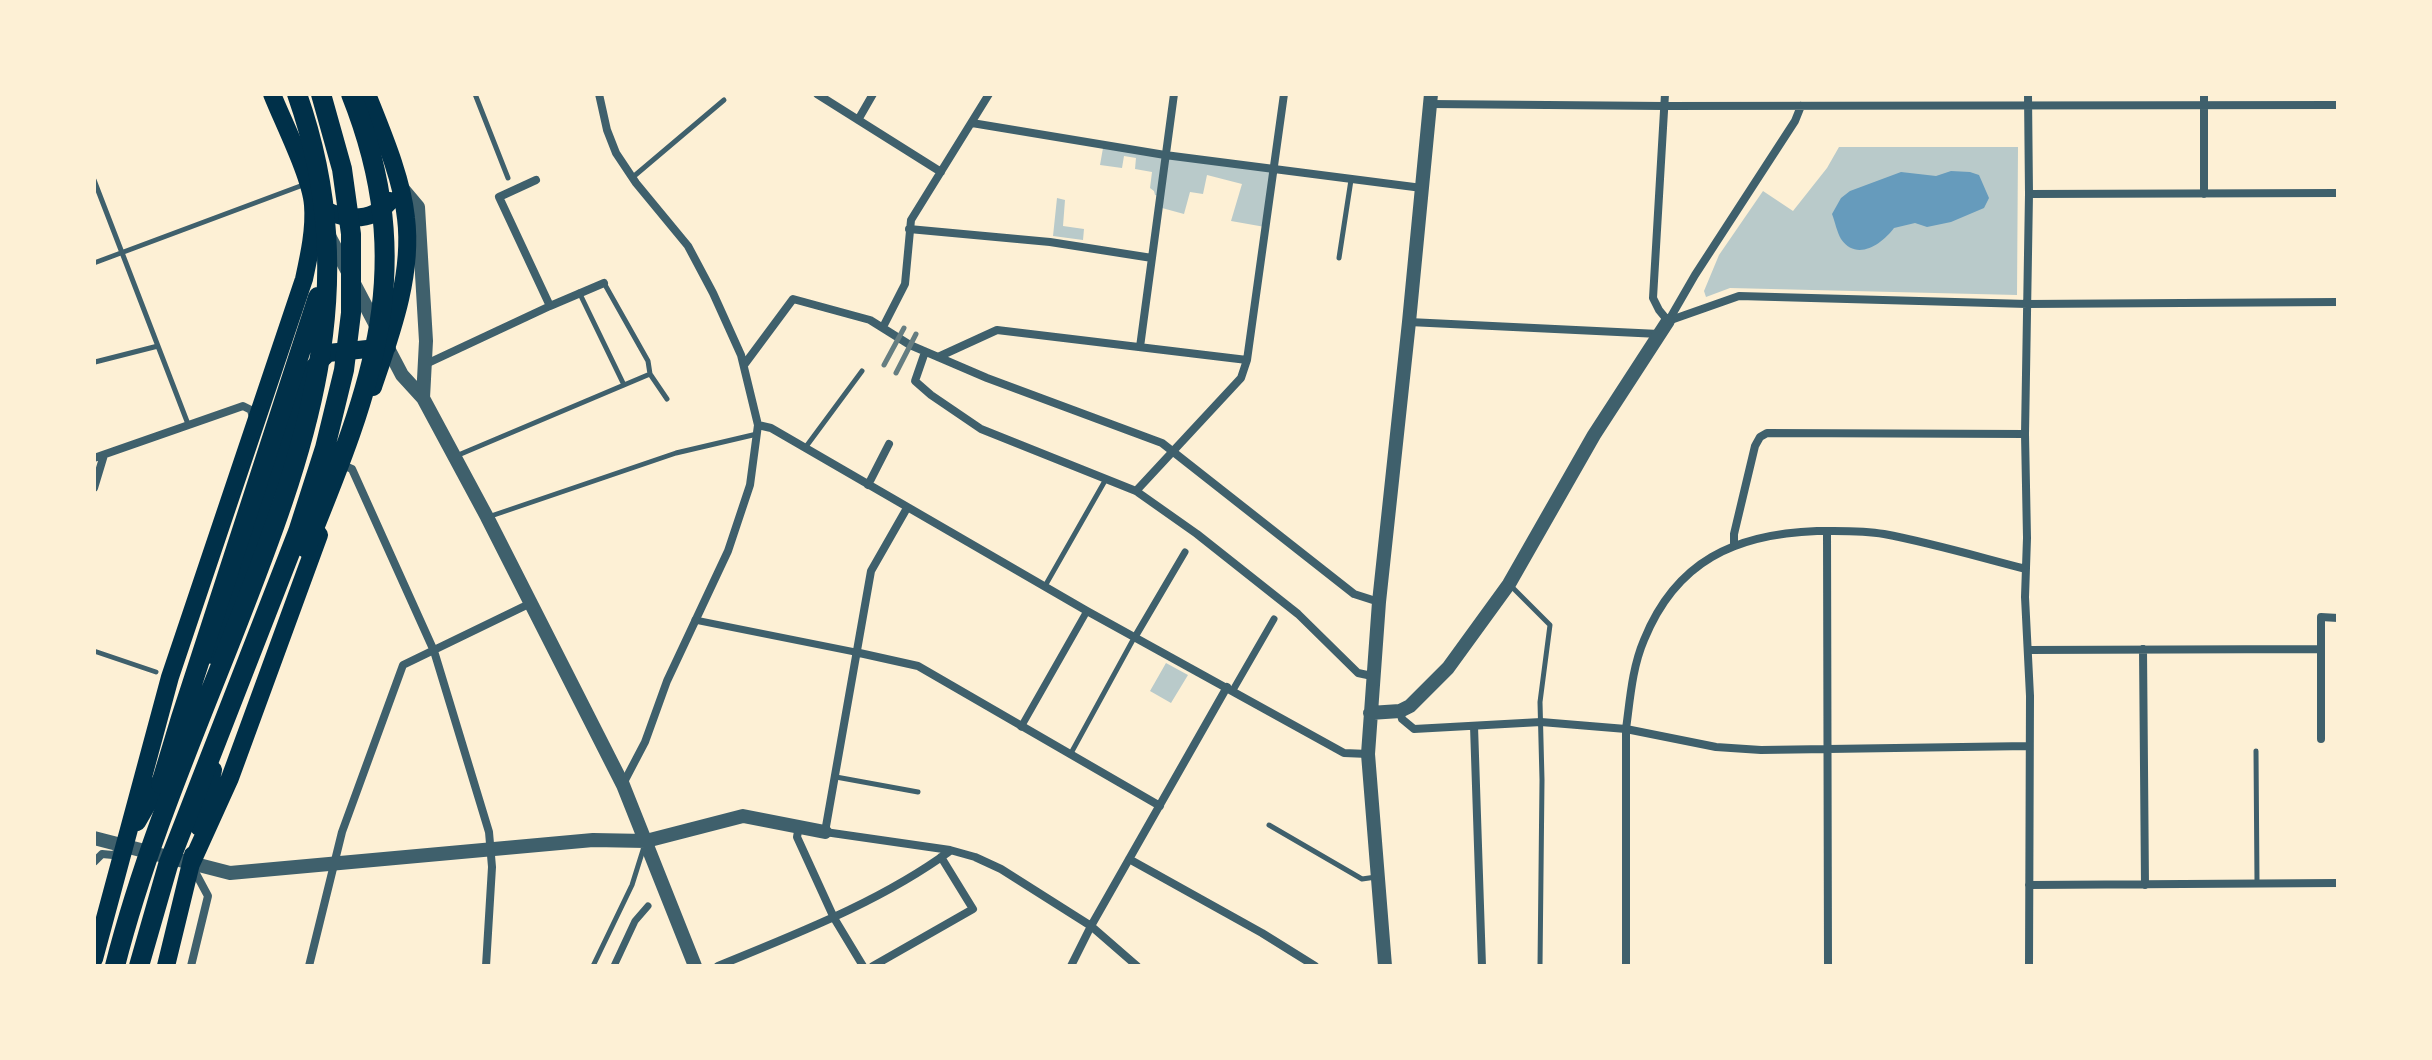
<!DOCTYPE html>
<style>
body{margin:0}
#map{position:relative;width:2432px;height:1060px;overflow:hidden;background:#fdf0d5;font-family:"Golos Text",sans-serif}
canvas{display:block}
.frame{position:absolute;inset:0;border:96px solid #fdf0d5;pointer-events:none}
</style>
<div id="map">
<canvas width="2432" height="1060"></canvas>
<div class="frame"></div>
</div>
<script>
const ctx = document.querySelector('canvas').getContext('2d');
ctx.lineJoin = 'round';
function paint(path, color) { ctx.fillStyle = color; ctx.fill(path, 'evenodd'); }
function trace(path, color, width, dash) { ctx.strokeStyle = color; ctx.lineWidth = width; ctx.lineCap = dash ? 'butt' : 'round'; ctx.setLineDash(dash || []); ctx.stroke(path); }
paint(new Path2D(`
 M 1839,147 L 2018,147 L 2017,295 L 1730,288 L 1706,297 L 1704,291 L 1719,255 L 1763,191 L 1793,211 L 1827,168 Z
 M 1103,148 L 1164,158 L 1159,196 L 1155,195 L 1154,191 L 1150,188 L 1152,172 L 1135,169 L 1136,158 L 1124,156 L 1122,168 L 1100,165 Z
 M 1168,157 L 1273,171 L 1265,227 L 1231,221 L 1242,184 L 1207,175 L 1203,194 L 1190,192 L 1184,214 L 1162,208 Z
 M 1057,198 L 1065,200 L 1063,226 L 1084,229 L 1083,240 L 1053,236 Z
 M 1166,663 L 1188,675 L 1171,703 L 1150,691 Z`), '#b9caca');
paint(new Path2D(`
 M 1951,171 L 1970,172 L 1979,175 L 1989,198 L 1984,208 L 1951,222 L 1927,227 L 1915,223 L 1894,228 C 1882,244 1857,262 1841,239 C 1837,232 1835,222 1832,214 L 1841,198 L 1850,191 L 1901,172 L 1936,176 Z`), '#669bbc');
trace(new Path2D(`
 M 475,94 L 508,178
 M 633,177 L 724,100
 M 94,180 L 188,424
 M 1339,258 L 1351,180
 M 94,263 L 303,185
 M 604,283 L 648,361 L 650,374 L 667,399
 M 579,292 L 624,385
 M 94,360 L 95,362 L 158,346
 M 805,448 L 862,371
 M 456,456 L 650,374
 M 488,517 L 676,453 L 757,434
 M 1510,585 L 1550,625 L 1540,702 L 1542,780 L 1540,966
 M 1045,586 L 1106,479
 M 94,651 L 156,672
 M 2256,751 L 2257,883
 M 1070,755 L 1134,638
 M 836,777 L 918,792
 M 1269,825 L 1362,879 L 1376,877
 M 593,966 L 632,885 L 643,850`), '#3f606c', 5);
trace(new Path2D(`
 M 695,620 L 855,652
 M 1135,637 L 1185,552
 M 1233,690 L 1274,619
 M 1021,727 L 1087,611
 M 614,966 L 635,921 L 648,906`), '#3f606c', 7);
trace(new Path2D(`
 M 599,94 L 607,130 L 616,153 L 636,183 L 688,246 L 713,293 L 741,355 L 758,425 L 750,485 L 728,551 L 667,681 L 645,742 L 623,784
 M 817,94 L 941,172
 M 1665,94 L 1653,298 L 1659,310 L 1668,321
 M 2028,94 L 2029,194 L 2025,434 L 2027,538 L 2025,597 L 2030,696 L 2029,966
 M 2204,94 L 2204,194
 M 1430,104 L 1664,106 L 2338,105
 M 858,120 L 873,94
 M 972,123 L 1165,155 L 1422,188
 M 536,180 L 499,197 L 550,306 L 604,283
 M 2029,194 L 2338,193
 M 909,229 L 1050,242 L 1152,258
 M 1669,320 L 1695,275 L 1795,121 L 1801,106
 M 1668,321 L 1739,296 L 2027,304 L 2338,302
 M 1409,322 L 1659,334
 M 883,327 L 905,284 L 911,220 L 989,94
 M 1140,347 L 1174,94
 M 925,352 L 915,381 L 931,395 L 981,429 L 1136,491 L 1197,534 L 1298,614 L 1358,673 L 1372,676
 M 938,357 L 997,330 L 1247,360
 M 426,364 L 550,306
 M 744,365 L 793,299 L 870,320 L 910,345 L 987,378 L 1162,443 L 1354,594 L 1379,602
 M 758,425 L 771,428 L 1087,611 L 1344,753 L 1368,754
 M 94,458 L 243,406 L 251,410 L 253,418
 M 345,466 L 352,469 L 434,651 L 489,832 L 492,867 L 486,966
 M 868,485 L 889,444
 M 94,488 L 104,455
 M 1136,491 L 1241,378 L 1247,360 L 1284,94
 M 907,508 L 871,571 L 825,832 L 950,850 L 975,857 L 1001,869 L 1091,926 L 1137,966
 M 1827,531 L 1828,966
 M 1734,545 L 1734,534 L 1755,446 L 1760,437 L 1767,433 L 2025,434
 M 2143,649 L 2145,885
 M 2028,650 L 2319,649
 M 855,652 L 918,666 L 1160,806
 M 1400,711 L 1402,719 L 1414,729 L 1541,722 L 1626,729 L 1716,747 L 1761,750 L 2029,746
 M 1474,726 L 1482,966
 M 2321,739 L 2321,617 L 2338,618
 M 799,826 L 797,837 L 834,918 L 863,966
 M 1129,859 L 1262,933 L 1315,966
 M 94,862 L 102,854 L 113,855 L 120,851
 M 2029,885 L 2338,883
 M 191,966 L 208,896 L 193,868
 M 309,966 L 342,832 L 403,665 L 531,603
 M 718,966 C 798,933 880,902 950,851
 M 873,966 L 973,909 L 941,857
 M 1071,966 L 1091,926 L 1227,687
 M 1626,966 L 1626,729 C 1630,700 1632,668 1644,640 C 1676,561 1735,534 1817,531 C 1839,531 1862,530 1884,534 C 1932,543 1979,557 2026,569`), '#3f606c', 8);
trace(new Path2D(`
 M 402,188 L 418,207 L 426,341 L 423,398
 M 327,232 L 402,375 L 423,398 L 487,517 L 623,785 L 695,966
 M 1370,713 L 1400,711 L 1410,706 L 1448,668 L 1509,584 L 1594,435 L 1668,321
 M 94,838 L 230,873 L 593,840 L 646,841 L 743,816 L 825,832
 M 1385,966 L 1368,754 L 1379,602 L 1409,322 L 1431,94`), '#3f606c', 14);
trace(new Path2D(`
 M 367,94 C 382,132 402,178 406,218 C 413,275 391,334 373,387
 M 313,204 C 338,219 369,226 390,201
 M 212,655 L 303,385 L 314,367 L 328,353 L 387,347
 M 137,822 L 166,772
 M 199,827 L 213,770
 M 191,864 L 230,778 L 319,535
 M 94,959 L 170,677 L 304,279 C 309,256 315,229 313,205 C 311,177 283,122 272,94
 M 166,966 L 193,855`), '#003049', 18);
trace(new Path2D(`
 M 306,548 C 372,386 420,267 351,94
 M 161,784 L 181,718 L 318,297
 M 115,966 C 144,852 190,744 233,635 C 305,452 366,290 297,94
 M 139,966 L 168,865 L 298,532 L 325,448 L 344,370 L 351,313 L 351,234 L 342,169 L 321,94`), '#003049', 20);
trace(new Path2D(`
 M 884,365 L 904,328
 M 896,373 L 916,334`), '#657d81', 5);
</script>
